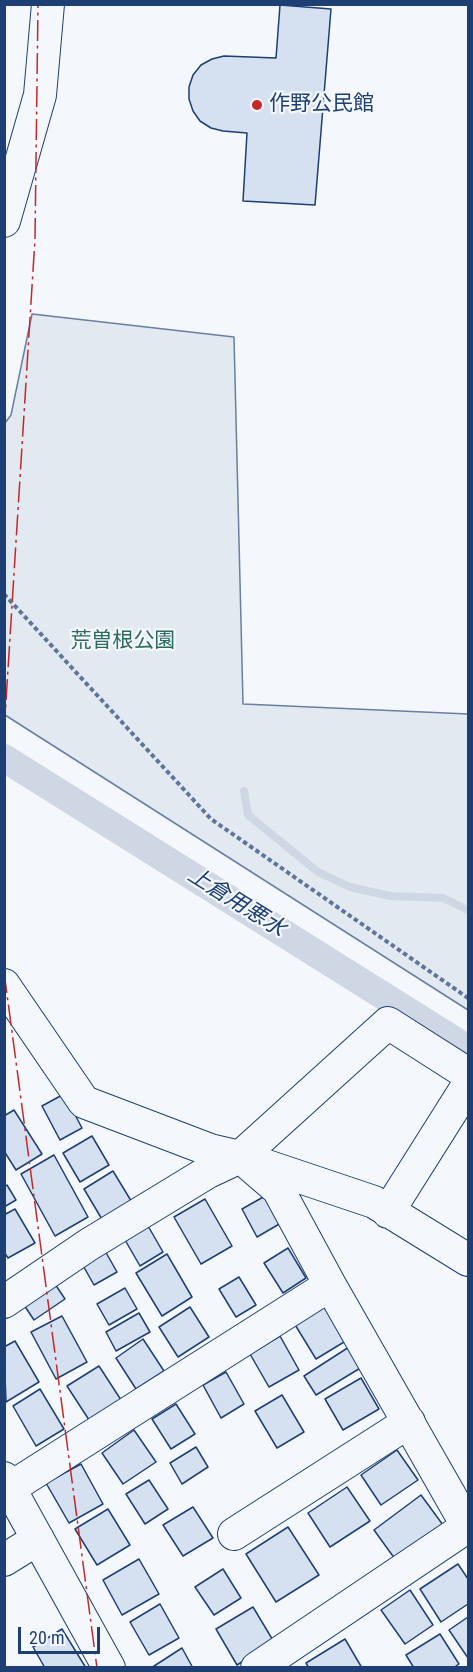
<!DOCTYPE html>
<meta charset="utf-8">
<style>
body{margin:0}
#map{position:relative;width:473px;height:1672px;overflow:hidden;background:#f4f7fb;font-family:"Roboto Condensed",sans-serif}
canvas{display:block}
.frame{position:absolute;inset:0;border:6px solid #1d3f73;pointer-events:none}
.scale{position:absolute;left:18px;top:1627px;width:82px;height:27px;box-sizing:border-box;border:3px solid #1d3f73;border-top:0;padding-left:8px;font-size:18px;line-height:21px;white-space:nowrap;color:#1d3f73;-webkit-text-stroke:4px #f4f7fb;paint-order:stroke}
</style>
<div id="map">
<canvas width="473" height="1672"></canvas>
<div class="frame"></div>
<div class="scale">20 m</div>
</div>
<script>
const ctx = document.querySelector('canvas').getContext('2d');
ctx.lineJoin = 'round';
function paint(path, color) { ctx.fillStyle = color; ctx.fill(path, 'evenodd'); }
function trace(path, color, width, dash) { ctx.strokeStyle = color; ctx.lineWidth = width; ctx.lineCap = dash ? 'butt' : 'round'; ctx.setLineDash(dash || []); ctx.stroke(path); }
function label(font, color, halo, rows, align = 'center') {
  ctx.font = font + ' "Roboto Condensed","Noto Sans JP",sans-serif'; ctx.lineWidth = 4.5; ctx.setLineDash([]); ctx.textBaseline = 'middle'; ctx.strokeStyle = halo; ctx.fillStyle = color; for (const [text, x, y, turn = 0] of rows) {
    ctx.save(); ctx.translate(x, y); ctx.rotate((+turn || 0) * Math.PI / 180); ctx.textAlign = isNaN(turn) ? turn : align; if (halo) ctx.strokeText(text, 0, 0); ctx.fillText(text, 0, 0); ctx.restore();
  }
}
const green = new Path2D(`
 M 32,314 L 234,337 L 243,704 L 468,714 L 468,1010 L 5,715 L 5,423 L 11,415 Z`);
paint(green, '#e3e9f0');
trace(green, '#687fa3', 1.5);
trace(new Path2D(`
 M 244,791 L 248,815 L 318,872 L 350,887 L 390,896 L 443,898 L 468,910`), '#cfd7e4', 8);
trace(new Path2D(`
 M 4,758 L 468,1049`), '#cfd7e4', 28);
const building = new Path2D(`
 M 280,5 L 331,9 L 315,205 L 243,201 L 247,133 L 223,131 L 211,128 L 200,121 L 193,111 L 189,99 L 189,87 L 193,75 L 201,65 L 212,59 L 224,56 L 276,58 Z
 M 64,1094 L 82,1128 L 60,1140 L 42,1106 Z
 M 14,1110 L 42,1154 L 16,1170 L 4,1151 L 4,1116 Z
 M 92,1136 L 109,1165 L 80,1182 L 63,1153 Z
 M 54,1155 L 88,1217 L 55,1236 L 21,1174 Z
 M 113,1171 L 133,1204 L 103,1221 L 84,1189 Z
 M 7,1185 L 16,1200 L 4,1207 L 4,1187 Z
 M 265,1196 L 281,1223 L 257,1237 L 242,1209 Z
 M 205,1199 L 232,1246 L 201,1264 L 174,1217 Z
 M 15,1209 L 35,1243 L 8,1258 L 4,1252 L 4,1215 Z
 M 144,1219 L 163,1252 L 140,1266 L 121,1233 Z
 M 288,1248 L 306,1278 L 283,1293 L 264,1263 Z
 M 104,1249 L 117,1272 L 94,1285 L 81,1262 Z
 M 167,1254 L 192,1297 L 162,1316 L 136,1273 Z
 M 239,1277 L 256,1305 L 236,1317 L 219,1289 Z
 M 51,1278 L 65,1299 L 34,1320 L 20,1299 Z
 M 125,1288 L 137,1309 L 109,1325 L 97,1304 Z
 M 327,1303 L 349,1339 L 316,1359 L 294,1323 Z
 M 190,1307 L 209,1337 L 178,1357 L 159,1327 Z
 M 139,1313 L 150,1332 L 116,1351 L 106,1332 Z
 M 62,1316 L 87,1362 L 56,1379 L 31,1332 Z
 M 280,1336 L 299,1370 L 269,1387 L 250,1354 Z
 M 143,1339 L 164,1371 L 136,1389 L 116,1358 Z
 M 15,1341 L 39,1382 L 6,1402 L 4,1347 Z
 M 349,1347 L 362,1367 L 316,1395 L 304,1376 Z
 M 99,1366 L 123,1403 L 91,1423 L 67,1386 Z
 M 226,1372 L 244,1404 L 221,1418 L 203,1385 Z
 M 361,1378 L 379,1409 L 343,1430 L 325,1399 Z
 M 40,1389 L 64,1429 L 36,1446 L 13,1406 Z
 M 282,1395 L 304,1432 L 277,1448 L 255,1411 Z
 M 176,1404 L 195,1434 L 171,1449 L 152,1419 Z
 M 134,1430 L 156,1462 L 123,1484 L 102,1453 Z
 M 196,1447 L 208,1467 L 182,1484 L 170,1463 Z
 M 397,1450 L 418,1480 L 381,1505 L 361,1475 Z
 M 81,1464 L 103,1504 L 69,1523 L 46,1483 Z
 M 149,1480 L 168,1509 L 145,1524 L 126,1494 Z
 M 347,1487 L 370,1521 L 330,1547 L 308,1513 Z
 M 421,1495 L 443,1525 L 395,1559 L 374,1530 Z
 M 193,1507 L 213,1538 L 183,1556 L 163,1525 Z
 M 108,1509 L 130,1545 L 97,1565 L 75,1529 Z
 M 288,1527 L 319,1575 L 276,1602 L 246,1554 Z
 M 139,1559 L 159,1594 L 122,1615 L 103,1580 Z
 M 458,1564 L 468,1579 L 468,1604 L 441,1622 L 420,1589 Z
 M 223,1569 L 241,1598 L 214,1615 L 195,1587 Z
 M 410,1590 L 433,1625 L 405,1644 L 381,1610 Z
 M 160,1604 L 179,1638 L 149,1655 L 130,1622 Z
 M 253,1607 L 274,1642 L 237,1665 L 216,1629 Z
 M 468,1617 L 468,1658 L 449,1630 Z
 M 62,1629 L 86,1668 L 45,1668 L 33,1647 Z
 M 440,1634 L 459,1664 L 453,1668 L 414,1668 L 406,1655 Z
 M 345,1639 L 362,1668 L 309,1668 L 306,1663 Z
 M 182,1648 L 193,1668 L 151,1668 Z`);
paint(building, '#d5e0f0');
trace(building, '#1d3f73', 1.5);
const minor = new Path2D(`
 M 4,221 L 40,95 L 48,4
 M 4,985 L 84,1102 L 210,1150 L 240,1157 L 374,1202 L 468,1260
 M 250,1165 L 278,1189 L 330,1285 L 468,1527
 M 388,1212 L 468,1085
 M 4,1302 L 88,1245 L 208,1172 L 240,1157 L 388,1023 L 468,1074
 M 4,1478 L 109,1668
 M 10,1488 L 330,1285
 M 234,1534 L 409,1422
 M 4,1560 L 38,1539
 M 257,1668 L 468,1526`);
trace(minor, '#1d3f73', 34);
trace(new Path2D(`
 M 4,594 L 211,819 L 468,998`), '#5e769c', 4, [4.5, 3]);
trace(minor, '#f4f7fb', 32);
trace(new Path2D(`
 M 4,733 L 35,239 L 38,4
 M 4,972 L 97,1668`), '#c62828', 1.5, [21, 4.5, 3, 4.5]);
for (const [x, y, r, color] of [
 [257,105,6,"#c62828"]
]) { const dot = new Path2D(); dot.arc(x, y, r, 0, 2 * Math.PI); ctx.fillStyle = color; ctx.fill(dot); trace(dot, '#f4f7fb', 2); }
label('21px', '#1d3f73', '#f4f7fb', [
 ["作野公民館",269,105]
], 'left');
label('21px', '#2c6c60', '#f4f7fb', [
 ["荒曽根公園",123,642]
]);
label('italic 22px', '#1d3f73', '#f4f7fb', [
 ["上倉用悪水",236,903,32]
]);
</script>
